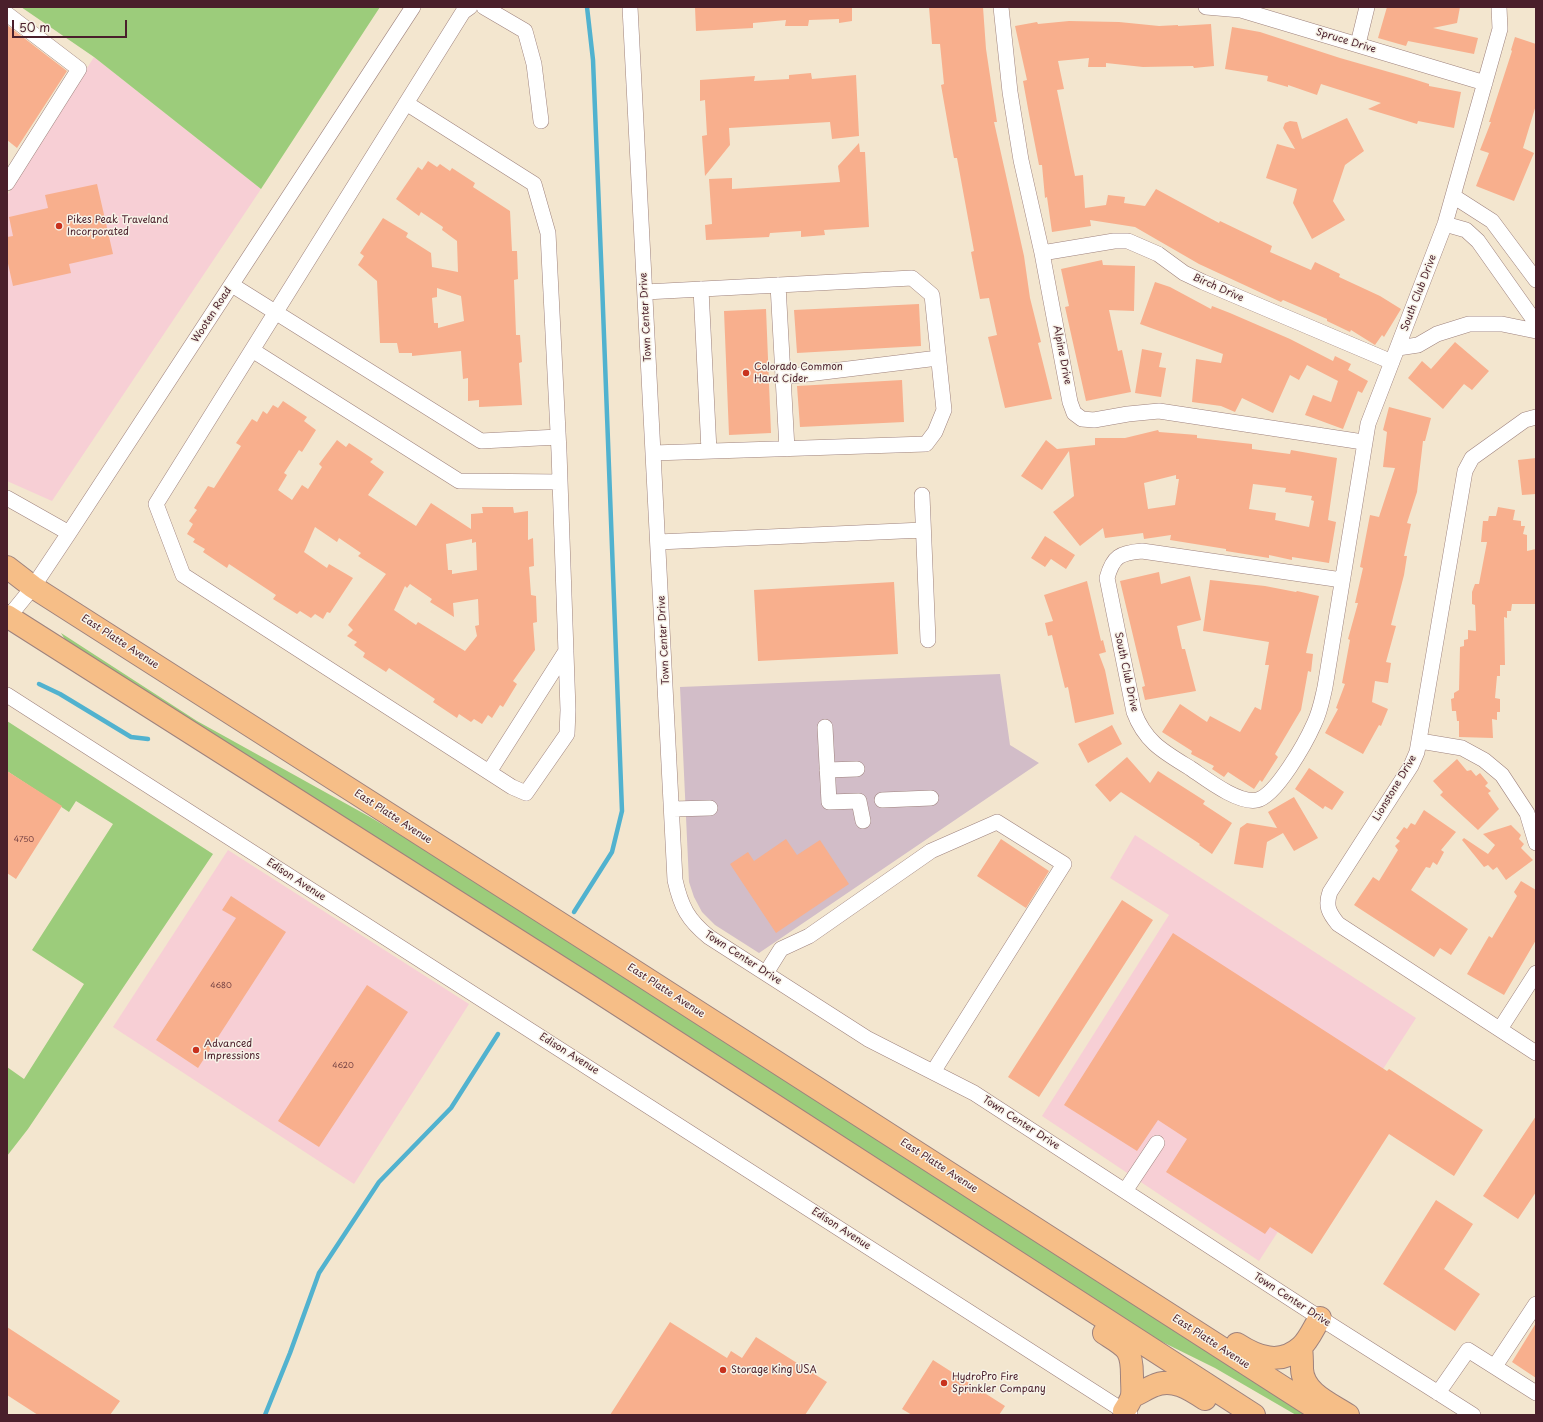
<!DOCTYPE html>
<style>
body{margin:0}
#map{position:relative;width:1543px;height:1422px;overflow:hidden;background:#f3e6cf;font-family:"Playpen Sans",sans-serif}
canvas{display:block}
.frame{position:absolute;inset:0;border:8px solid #4a1f2b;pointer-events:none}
.scale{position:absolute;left:12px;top:20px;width:115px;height:18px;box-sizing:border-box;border:2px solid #4a1f2b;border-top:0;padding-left:5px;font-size:12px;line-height:14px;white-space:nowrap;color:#4a1f2b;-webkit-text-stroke:3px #f7f3e8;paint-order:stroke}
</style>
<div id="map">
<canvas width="1543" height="1422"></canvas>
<div class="frame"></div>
<div class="scale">50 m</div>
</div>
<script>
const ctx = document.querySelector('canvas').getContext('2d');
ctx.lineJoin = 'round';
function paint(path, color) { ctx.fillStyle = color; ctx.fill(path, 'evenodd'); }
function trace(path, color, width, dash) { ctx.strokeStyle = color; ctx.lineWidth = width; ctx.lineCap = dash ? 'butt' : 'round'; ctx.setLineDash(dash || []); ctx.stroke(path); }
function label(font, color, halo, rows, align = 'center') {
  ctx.font = font + ' "Playpen Sans",sans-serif'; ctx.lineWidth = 3; ctx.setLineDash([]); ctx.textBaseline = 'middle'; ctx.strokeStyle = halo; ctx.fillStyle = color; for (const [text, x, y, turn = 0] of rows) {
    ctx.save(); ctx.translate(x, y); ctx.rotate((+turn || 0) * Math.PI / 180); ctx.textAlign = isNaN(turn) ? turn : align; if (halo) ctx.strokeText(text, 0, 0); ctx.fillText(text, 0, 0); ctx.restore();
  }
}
paint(new Path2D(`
 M 94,57 L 261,189 L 52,501 L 7,481 L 7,196 Z
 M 1135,835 L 1416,1018 L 1259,1261 L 1042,1116 L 1169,915 L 1110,878 Z
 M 228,850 L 469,1004 L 354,1184 L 113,1027 Z`), '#f7cfd5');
paint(new Path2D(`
 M 1000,674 L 1010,745 L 1039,763 L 759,953 L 715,925 L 702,912 L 694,897 L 689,882 L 680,687 Z`), '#d2bdc8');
paint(new Path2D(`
 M 21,7 L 380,7 L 261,189 L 94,57 Z
 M 61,633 L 197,721 L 370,817 L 466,874 L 1307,1415 L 1296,1415 L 1215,1368 L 1134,1328 L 67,643 Z
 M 7,721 L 213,854 L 28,1129 L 7,1156 L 7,1067 L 24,1079 L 84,984 L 32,950 L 113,824 L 76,801 L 69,812 L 7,771 Z`), '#9ccc7b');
trace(new Path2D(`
 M 39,684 L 60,694 L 131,737 L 148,739
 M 574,912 L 612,852 L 622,811 L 602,283 L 593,60 L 587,7
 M 265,1415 L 290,1353 L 319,1273 L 379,1182 L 451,1108 L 498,1034`), '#51b2cf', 4.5);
paint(new Path2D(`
 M 695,7 L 852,7 L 852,21 L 839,23 L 839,19 L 809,20 L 808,26 L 785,26 L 786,20 L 753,23 L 753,28 L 696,31 Z
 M 929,7 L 983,7 L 986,49 L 997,122 L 994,122 L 1024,256 L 1030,298 L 1041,342 L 1038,343 L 1052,399 L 1005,408 L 988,337 L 997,335 L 989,298 L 980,299 L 971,252 L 974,251 L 957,158 L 954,158 L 951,142 L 941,85 L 944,84 L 940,44 L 932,44 Z
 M 1387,7 L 1460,7 L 1457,23 L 1433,28 L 1478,38 L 1474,54 L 1408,41 L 1406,46 L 1378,38 Z
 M 1069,21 L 1119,22 L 1159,26 L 1178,25 L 1178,26 L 1211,24 L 1214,66 L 1194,68 L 1193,66 L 1143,67 L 1106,63 L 1106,67 L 1088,67 L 1089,58 L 1058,61 L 1064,89 L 1057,90 L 1075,176 L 1083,175 L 1085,208 L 1106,205 L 1108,195 L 1125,197 L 1124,203 L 1145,206 L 1156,189 L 1219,223 L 1220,221 L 1272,246 L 1270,252 L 1311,270 L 1315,262 L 1340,274 L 1339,277 L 1380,296 L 1401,309 L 1384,337 L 1382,335 L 1375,345 L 1351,330 L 1350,332 L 1327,321 L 1327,319 L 1283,300 L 1281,302 L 1199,264 L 1135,227 L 1090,220 L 1091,226 L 1052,232 L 1047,197 L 1045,198 L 1042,165 L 1039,165 L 1029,114 L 1023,81 L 1027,80 L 1015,26 L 1037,22 L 1038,24 Z
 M 7,25 L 67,71 L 17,148 L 7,140 Z
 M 1232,27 L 1260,32 L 1340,58 L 1410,78 L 1429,84 L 1429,86 L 1461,92 L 1454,128 L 1418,121 L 1417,124 L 1368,109 L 1381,103 L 1321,84 L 1317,95 L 1288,85 L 1288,87 L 1267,81 L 1268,76 L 1225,69 Z
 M 1515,37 L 1536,44 L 1536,105 L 1523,148 L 1534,153 L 1514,201 L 1476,186 L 1489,153 L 1480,150 L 1491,122 L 1489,122 L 1512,51 L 1511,50 Z
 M 811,73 L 812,79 L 856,75 L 859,136 L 832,139 L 830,122 L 729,128 L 730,145 L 705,176 L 702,136 L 707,135 L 705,100 L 700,101 L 700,80 L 755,76 L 754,81 L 789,79 L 789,75 Z
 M 1347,118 L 1364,151 L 1345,165 L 1333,201 L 1345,220 L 1312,239 L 1293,203 L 1297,189 L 1266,178 L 1277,144 L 1295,149 L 1283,128 L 1285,123 L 1290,121 L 1297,122 L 1302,139 Z
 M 859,143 L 860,152 L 865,152 L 869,227 L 824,230 L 825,235 L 801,237 L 801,231 L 770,233 L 769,237 L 706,240 L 705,225 L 712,224 L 709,179 L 732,178 L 732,189 L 840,182 L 838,166 Z
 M 428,161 L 437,167 L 440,164 L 450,171 L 452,168 L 475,183 L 473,187 L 510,211 L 512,251 L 517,251 L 518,279 L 514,280 L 516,335 L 520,335 L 522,362 L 519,363 L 522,405 L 479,407 L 479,400 L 468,401 L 468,378 L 463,379 L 461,351 L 412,356 L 412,353 L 399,353 L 397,343 L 380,343 L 377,281 L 358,265 L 364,256 L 360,253 L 383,218 L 408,233 L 406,237 L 431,253 L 432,267 L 458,272 L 457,241 L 442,230 L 443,227 L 421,212 L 419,216 L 396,199 L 418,167 L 422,170 ZM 437,288 L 461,296 L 464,321 L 438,328 L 438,323 L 434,323 L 432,298 L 437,297 Z
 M 97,184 L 113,254 L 69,264 L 71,273 L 13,286 L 7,259 L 7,237 L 13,236 L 9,217 L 48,208 L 45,195 Z
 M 1102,260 L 1103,265 L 1135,266 L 1134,311 L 1109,310 L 1118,351 L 1122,350 L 1131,392 L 1086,401 L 1065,307 L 1069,306 L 1061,269 Z
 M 1155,282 L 1170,287 L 1211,309 L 1212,306 L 1230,313 L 1290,339 L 1333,361 L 1335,356 L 1351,364 L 1348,370 L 1368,381 L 1362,393 L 1358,391 L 1343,429 L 1305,415 L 1313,395 L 1331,402 L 1338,381 L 1307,365 L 1299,380 L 1290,375 L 1273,413 L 1242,398 L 1235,412 L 1221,406 L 1192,402 L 1196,359 L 1221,363 L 1223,354 L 1140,324 Z
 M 919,304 L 921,346 L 797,353 L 794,310 Z
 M 766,309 L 771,433 L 729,435 L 724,311 Z
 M 1455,342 L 1489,371 L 1472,390 L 1464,384 L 1443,409 L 1408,378 L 1422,361 L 1431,369 Z
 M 1142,349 L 1162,353 L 1159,367 L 1166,368 L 1161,397 L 1135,393 Z
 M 902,380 L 904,422 L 800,427 L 797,386 Z
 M 283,401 L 307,417 L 304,421 L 316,430 L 302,452 L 299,450 L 284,473 L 287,475 L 278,490 L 292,500 L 302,485 L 308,489 L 322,467 L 319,464 L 337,440 L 346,447 L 349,443 L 373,459 L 370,462 L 384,472 L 368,495 L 416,526 L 431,503 L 471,529 L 471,514 L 483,513 L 482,507 L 513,507 L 514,513 L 528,511 L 528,540 L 533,538 L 534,566 L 529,567 L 531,595 L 536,596 L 537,622 L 533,623 L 535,650 L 513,681 L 517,684 L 503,707 L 500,705 L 492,718 L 488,715 L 482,724 L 474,719 L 471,722 L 459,714 L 457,718 L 433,702 L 435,699 L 389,668 L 386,672 L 363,657 L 365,653 L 354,645 L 357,642 L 347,636 L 353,630 L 348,625 L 386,574 L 358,556 L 361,553 L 339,538 L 337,542 L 315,527 L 304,552 L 327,568 L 329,564 L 353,578 L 330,613 L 327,612 L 323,619 L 315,614 L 311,618 L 300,611 L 297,614 L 273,599 L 276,595 L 229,564 L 227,568 L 203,552 L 205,549 L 193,542 L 195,539 L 187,534 L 193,524 L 189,521 L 197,510 L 194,508 L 208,486 L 214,488 L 241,446 L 236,443 L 252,419 L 257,422 L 263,411 L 267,414 L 273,405 L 278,408 ZM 472,539 L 472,543 L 476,542 L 477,570 L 452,574 L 452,570 L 448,570 L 446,544 ZM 410,584 L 432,599 L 430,602 L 454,617 L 453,603 L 478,599 L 479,625 L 475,626 L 477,636 L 465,651 L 418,622 L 416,625 L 394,610 L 405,586 L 407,588 Z
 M 1389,407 L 1431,418 L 1425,441 L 1423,441 L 1417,492 L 1407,523 L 1411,524 L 1404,556 L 1407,556 L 1404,575 L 1391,625 L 1396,626 L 1386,662 L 1391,663 L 1388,683 L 1375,681 L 1372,702 L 1388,709 L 1381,726 L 1379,725 L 1363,754 L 1325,733 L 1338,709 L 1336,708 L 1345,684 L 1342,683 L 1350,640 L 1348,639 L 1358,603 L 1355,603 L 1363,568 L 1360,567 L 1370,515 L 1379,517 L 1395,468 L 1383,467 L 1387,432 L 1383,430 Z
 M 1158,430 L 1159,432 L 1197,435 L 1197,438 L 1252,444 L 1252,449 L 1290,454 L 1291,450 L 1337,458 L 1328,520 L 1336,522 L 1329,563 L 1292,557 L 1292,560 L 1269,555 L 1269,558 L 1226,551 L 1226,549 L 1170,540 L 1171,535 L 1144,539 L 1143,533 L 1105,538 L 1103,528 L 1080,546 L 1053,512 L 1074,496 L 1069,451 L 1042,490 L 1021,476 L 1046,440 L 1057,449 L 1095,445 L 1095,438 L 1125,438 ZM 1176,475 L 1176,479 L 1179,479 L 1175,505 L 1148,509 L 1144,483 ZM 1253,484 L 1286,488 L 1285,492 L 1312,496 L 1311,500 L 1314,501 L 1309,527 L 1275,520 L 1276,513 L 1249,509 Z
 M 1536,458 L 1536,494 L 1522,495 L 1518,460 Z
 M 1498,507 L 1515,510 L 1513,520 L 1521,521 L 1521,526 L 1525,526 L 1523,534 L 1527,535 L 1527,551 L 1536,549 L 1536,604 L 1512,604 L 1511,611 L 1507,611 L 1507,618 L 1504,617 L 1505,665 L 1500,665 L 1500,676 L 1497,676 L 1495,698 L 1500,699 L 1500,712 L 1497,712 L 1497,720 L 1492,719 L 1493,738 L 1459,737 L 1459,721 L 1457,721 L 1456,711 L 1452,711 L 1451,699 L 1454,698 L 1454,693 L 1459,690 L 1460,647 L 1464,646 L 1464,640 L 1468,639 L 1468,630 L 1476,631 L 1475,605 L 1472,604 L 1472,592 L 1475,584 L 1479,584 L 1487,542 L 1481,542 L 1483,521 L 1488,521 L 1489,516 L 1496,516 Z
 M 1045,536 L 1075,555 L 1066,569 L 1051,559 L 1045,567 L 1031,558 Z
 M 1159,572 L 1161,584 L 1190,576 L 1201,620 L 1177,626 L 1182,649 L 1185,649 L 1196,691 L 1145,700 L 1142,687 L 1145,686 L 1120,581 Z
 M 1210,580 L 1265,586 L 1296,592 L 1297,591 L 1319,596 L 1306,653 L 1313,654 L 1311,672 L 1308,671 L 1301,710 L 1275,754 L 1278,757 L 1262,782 L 1260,780 L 1254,789 L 1228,772 L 1224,777 L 1212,769 L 1214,766 L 1191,754 L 1192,751 L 1162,732 L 1180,704 L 1207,722 L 1210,716 L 1240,732 L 1255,707 L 1261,710 L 1269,665 L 1265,665 L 1269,642 L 1203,631 Z
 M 1087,581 L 1101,641 L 1103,640 L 1106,652 L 1099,654 L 1105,670 L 1114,714 L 1075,723 L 1068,687 L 1065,688 L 1052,635 L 1048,636 L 1045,623 L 1053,621 L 1044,595 Z
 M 894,582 L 898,654 L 758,661 L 754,590 Z
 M 1112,725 L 1122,744 L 1088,763 L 1078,744 Z
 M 1127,757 L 1150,783 L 1158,771 L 1205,801 L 1203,804 L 1232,823 L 1212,854 L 1199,845 L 1200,844 L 1121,792 L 1110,802 L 1095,785 Z
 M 1457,759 L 1467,771 L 1471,770 L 1476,776 L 1480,773 L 1488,783 L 1485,786 L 1491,791 L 1488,793 L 1499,809 L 1478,830 L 1440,795 L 1443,792 L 1433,781 Z
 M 1309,768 L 1344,792 L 1332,810 L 1325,806 L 1323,809 L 1295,789 Z
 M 7,771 L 62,806 L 16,879 L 7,873 Z
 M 1294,797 L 1318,838 L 1294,851 L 1283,833 L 1267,842 L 1263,868 L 1234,864 L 1240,828 L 1247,823 L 1277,828 L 1268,812 Z
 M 1424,810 L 1456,832 L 1441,850 L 1444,852 L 1437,865 L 1433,862 L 1430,868 L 1426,867 L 1411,890 L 1468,929 L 1451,955 L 1440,948 L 1434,957 L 1354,905 L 1373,877 L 1379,881 L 1398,850 L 1395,846 L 1400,841 L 1396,838 L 1404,827 L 1407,829 L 1411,823 L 1415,825 Z
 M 1511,825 L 1521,835 L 1519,839 L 1524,844 L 1521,848 L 1533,860 L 1506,880 L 1497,867 L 1493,870 L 1488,865 L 1484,867 L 1462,840 L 1464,838 L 1488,854 L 1495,845 L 1483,834 Z
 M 786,839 L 797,855 L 820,840 L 849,884 L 776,933 L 730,864 L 748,852 L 754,861 Z
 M 1001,839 L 1049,871 L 1026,908 L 977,876 Z
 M 1521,881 L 1536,890 L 1536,940 L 1504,995 L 1467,974 L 1489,936 L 1492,938 L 1517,896 L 1514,892 Z
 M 231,896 L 286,932 L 198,1068 L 156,1040 L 236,918 L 222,910 Z
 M 1122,900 L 1153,920 L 1039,1097 L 1008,1077 Z
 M 1173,933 L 1387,1071 L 1389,1069 L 1483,1130 L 1454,1176 L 1389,1134 L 1312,1254 L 1270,1227 L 1265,1234 L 1166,1172 L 1187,1139 L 1158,1120 L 1137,1151 L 1064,1105 Z
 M 367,985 L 408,1012 L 319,1147 L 278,1121 Z
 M 1536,1116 L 1536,1192 L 1518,1219 L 1483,1196 Z
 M 1436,1200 L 1473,1224 L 1444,1269 L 1480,1294 L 1455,1331 L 1383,1284 Z
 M 670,1322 L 727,1358 L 731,1351 L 742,1358 L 756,1337 L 827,1382 L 805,1415 L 610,1415 Z
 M 1536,1323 L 1536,1378 L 1512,1362 Z
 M 7,1327 L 120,1401 L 110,1415 L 38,1415 L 7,1395 Z
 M 933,1360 L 1005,1406 L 999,1415 L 912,1415 L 902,1409 Z`), '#f8af8d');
const minor = new Path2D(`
 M 484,7 L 525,31 L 534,64 L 541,121
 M 630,7 L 675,880 C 681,907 688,920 709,937 L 868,1039 L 974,1093 L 1320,1318 L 1473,1415
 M 1001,7 L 1010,92 L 1021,160 L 1042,253 L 1070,402 L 1074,413 L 1082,419 L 1094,420 L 1128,414 L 1159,411 L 1363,442
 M 1206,7 L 1241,10 L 1485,83
 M 7,14 L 79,69 L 7,183
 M 1358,44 L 1367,7
 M 406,103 L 534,184 L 548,233 L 559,452 L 568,710 L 567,734 L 526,793 L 512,787 L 183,575 L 156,504 L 463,12 L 470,7
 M 1453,196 L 1492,221 L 1536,280
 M 1445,224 L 1466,230 L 1478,241 L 1536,323
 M 1042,253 L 1114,241 L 1128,241 L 1158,254 L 1184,273 L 1203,282 L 1392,362
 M 232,285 L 481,441 L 558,437
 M 778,285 L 787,449
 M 701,289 L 709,451
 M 645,292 L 912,278 L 932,295 L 944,410 L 935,432 L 926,444 L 653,453
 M 1398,348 L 1418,345 L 1437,334 L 1469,324 L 1502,324 L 1536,331
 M 252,350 L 459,481 L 560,482
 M 783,377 L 938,358
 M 1536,417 L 1525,420 L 1472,458 L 1465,471 L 1417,752 L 1411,766 L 1330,892 C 1325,906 1329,913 1338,924 L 1536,1053
 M 922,495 L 928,640
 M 7,498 L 69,533
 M 658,542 L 923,530
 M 1342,580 L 1142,551 C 1120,553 1113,556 1107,578 L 1134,712 C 1145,742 1164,752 1190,768 C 1205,778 1238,804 1257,800 C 1276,796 1306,742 1314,724 C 1320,712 1322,700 1325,687 L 1368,424 L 1445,224 L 1500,29 L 1499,7
 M 7,619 L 33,587 L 69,533 L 413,7
 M 7,695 L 1130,1415
 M 825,727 L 829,802 L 859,801 L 863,821
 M 1420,741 L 1462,748 L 1484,760 L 1502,775 L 1527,813 L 1536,843
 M 827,770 L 857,769
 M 489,772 L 566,651
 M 882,800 L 931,798
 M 673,809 L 710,808
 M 766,973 L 781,949 L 809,936 L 931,851 L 997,822 L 1064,864 L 933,1072
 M 1500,1029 L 1536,973
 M 1125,1191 L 1157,1143
 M 1495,1366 L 1536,1304
 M 1438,1393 L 1468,1350 L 1536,1393`);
const highway = new Path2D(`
 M 7,567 L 33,587 L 608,954 L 1326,1415
 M 7,616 L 588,985 L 1254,1415
 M 1104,1333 C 1126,1347 1132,1348 1132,1376 C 1132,1396 1135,1394 1124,1411
 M 1237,1344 C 1257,1357 1280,1366 1301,1347 C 1309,1340 1314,1327 1320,1318
 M 1301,1347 C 1302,1355 1302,1361 1302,1369 C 1303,1393 1331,1404 1348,1415
 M 1133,1396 C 1140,1393 1146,1389 1153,1386 C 1172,1377 1190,1389 1205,1399`);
trace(minor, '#9e827d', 16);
trace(highway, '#9e827d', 24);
trace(minor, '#fff', 15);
trace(highway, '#f6be87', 22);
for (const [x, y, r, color] of [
 [59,226,4,"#c8321e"],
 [746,373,4,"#c8321e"],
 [196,1050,4,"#c8321e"],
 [723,1370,4,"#c8321e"],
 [944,1383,4,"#c8321e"]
]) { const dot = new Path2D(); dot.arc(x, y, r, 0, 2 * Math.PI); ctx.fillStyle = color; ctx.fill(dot); trace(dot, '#f7f3e8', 1.5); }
label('8px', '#764344', null, [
 ["4750",24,840],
 ["4680",221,986],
 ["4620",343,1066]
]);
label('10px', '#4a1f2b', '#f7f3e8', [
 ["Spruce Drive",1346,41,17],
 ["Birch Drive",1218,288,24],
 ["South Club Drive",1419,293,-69],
 ["Wooten Road",212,315,-57],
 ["Town Center Drive",646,317,-93],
 ["Alpine Drive",1062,355,79],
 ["Town Center Drive",664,640,-93],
 ["East Platte Avenue",120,642,33],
 ["South Club Drive",1126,672,78],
 ["Lionstone Drive",1395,788,-59],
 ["East Platte Avenue",393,817,33],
 ["Edison Avenue",296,880,33],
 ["Town Center Drive",743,958,33],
 ["East Platte Avenue",666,991,33],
 ["Edison Avenue",569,1054,32],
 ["Town Center Drive",1021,1123,33],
 ["East Platte Avenue",939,1166,33],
 ["Edison Avenue",841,1229,33],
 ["Town Center Drive",1292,1300,33],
 ["East Platte Avenue",1211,1342,33]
]);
label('10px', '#4a1f2b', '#f7f3e8', [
 ["Pikes Peak Traveland",67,220],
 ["Incorporated",67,232],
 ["Colorado Common",754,367],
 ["Hard Cider",754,379],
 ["Advanced",204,1044],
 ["Impressions",204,1056],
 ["Storage King USA",731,1370],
 ["HydroPro Fire",952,1377],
 ["Sprinkler Company",952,1389]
], 'left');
</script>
